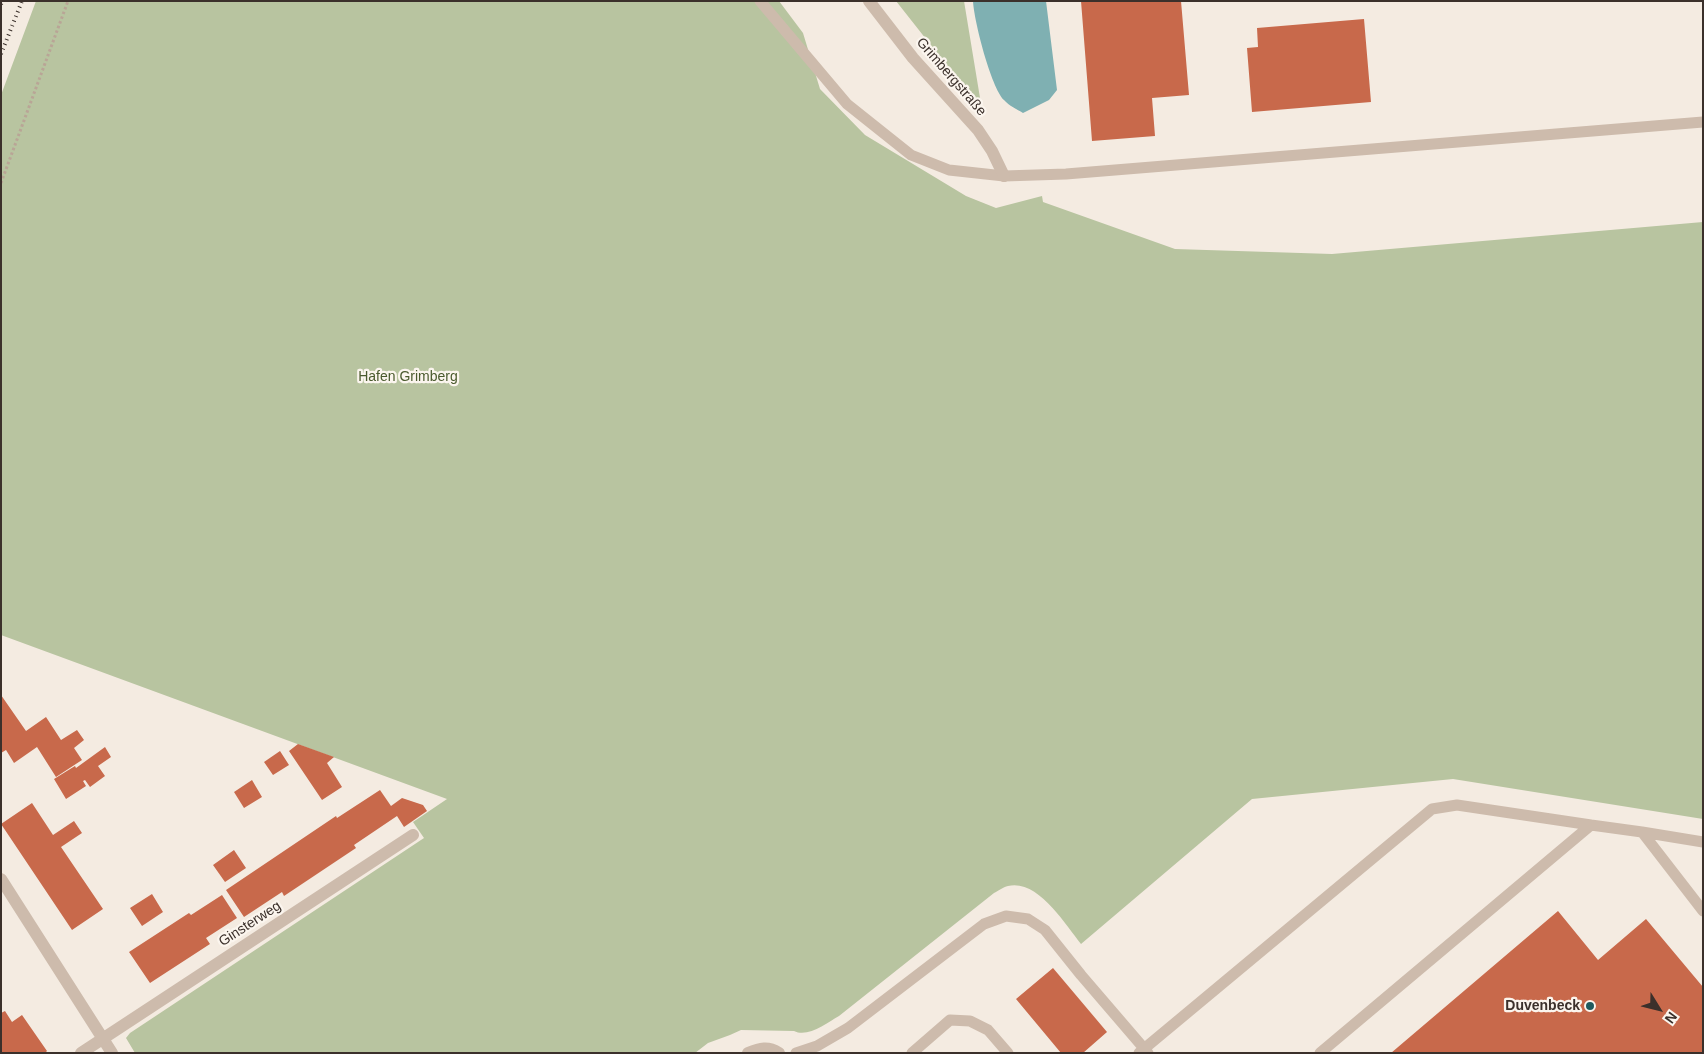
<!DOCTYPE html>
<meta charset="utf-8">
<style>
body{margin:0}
#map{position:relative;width:1704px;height:1054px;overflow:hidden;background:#f4ebe1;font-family:Arial,sans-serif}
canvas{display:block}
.frame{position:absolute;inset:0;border:2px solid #3b302b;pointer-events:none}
.north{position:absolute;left:1634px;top:984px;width:50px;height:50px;-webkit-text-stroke:4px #fbf5ee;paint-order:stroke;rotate:126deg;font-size:14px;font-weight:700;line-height:20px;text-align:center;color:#3b302b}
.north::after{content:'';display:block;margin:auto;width:18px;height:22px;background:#3b302b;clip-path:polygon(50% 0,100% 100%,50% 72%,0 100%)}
</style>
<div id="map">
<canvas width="1704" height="1054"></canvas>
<div class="frame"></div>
<div class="north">N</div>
</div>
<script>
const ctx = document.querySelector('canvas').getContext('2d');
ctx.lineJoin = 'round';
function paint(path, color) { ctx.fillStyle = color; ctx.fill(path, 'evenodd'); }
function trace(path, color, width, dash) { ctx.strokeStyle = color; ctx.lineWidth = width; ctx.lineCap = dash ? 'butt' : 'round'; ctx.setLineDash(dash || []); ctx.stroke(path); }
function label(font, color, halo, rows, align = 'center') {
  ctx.font = font + ' Arial,sans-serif'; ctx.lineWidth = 4.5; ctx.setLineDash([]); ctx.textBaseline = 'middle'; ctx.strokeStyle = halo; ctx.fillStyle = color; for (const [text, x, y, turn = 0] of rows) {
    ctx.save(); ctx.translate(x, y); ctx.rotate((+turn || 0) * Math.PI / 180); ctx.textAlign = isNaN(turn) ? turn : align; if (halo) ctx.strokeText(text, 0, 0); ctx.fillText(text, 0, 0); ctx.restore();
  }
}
paint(new Path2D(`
 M 36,1 L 779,1 L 803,33 L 820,89 L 865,135 L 966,196 L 996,208 L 1042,196 L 1043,202 L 1175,249 L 1332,254 L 1703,222 L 1703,819 L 1453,779 L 1252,799 L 1081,944 C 1065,924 1038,879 1008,886 C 1003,887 998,891 994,893 L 839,1016 C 827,1023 808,1038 794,1031 L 741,1030 L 730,1035 L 708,1043 L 695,1053 L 135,1053 L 126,1038 L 130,1033 L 424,838 L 413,822 L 447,799 L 1,635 L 1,95 Z
 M 896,1 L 964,1 L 982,110 Z`), '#b8c4a0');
paint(new Path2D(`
 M 973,1 L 1046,1 L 1057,90 L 1049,100 L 1023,113 C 1017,109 1009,106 1004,100 C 991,87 974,21 973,1 Z`), '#7fb0b2');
paint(new Path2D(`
 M 1081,1 L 1181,1 L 1189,95 L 1152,98 L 1155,136 L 1092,141 Z
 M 1364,19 L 1371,102 L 1252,112 L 1247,48 L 1258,47 L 1257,28 Z
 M 1,695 L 26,731 L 46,717 L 61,740 L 77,730 L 84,740 L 74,748 L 82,760 L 56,777 L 37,747 L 14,763 L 6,750 L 1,753 Z
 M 298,744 L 334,757 L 327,763 L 342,787 L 322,800 L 289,751 Z
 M 105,747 L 111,757 L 98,766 L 105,776 L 90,787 L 85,780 L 83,781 L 86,786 L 66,799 L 54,779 L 75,766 L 76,768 Z
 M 280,751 L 289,765 L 273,775 L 264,762 Z
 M 252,780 L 262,797 L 244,808 L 234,792 Z
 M 380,790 L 391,806 L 402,798 L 423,805 L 427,811 L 404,827 L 397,816 L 354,845 L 356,848 L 284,896 L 282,892 L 244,917 L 226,890 L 336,816 L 337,818 Z
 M 32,803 L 53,835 L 74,821 L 82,833 L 61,847 L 103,909 L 72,930 L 1,824 Z
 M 234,850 L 246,868 L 225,882 L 213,865 Z
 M 152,894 L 163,912 L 142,926 L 130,908 Z
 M 222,895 L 237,918 L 206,938 L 210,944 L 150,983 L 129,952 L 189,913 L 191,915 Z
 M 1558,911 L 1598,960 L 1646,919 L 1703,987 L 1703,1053 L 1391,1053 Z
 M 1053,968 L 1107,1032 L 1083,1053 L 1061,1053 L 1016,999 Z
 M 5,1011 L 12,1022 L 22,1015 L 47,1051 L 45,1053 L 1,1053 L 1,1013 Z`), '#c8694b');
trace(new Path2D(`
 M 1,183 L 68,1`), '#b9a596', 3, [2.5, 2.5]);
trace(new Path2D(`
 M 760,1 L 847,104 L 911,155 L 949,170 L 1004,176 L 1066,174 L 1703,122
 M 1642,832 L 1703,842
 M 796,1053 L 817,1046 L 848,1028 L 984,924 L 1006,916 L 1028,919 L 1045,930 L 1081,975 L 1148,1053
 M 912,1053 L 950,1020 L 970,1021 L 988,1030 L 1008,1053
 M 1139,1053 L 1432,809 L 1457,805 L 1591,825
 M 1320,1053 L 1591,825 L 1642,832 L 1703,911`), '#cdbbac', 11);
trace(new Path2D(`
 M 869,1 L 913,58 L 978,130 L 992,151 L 1004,176
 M 1,879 L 112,1053
 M 81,1053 L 413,835
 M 748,1053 C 760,1048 768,1046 779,1053`), '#cdbbac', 12);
trace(new Path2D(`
 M 1,4 L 3,1
 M 1,54 L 22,1`), '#3b302b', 4, [1, 4]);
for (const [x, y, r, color] of [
 [1590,1006,5,"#1f5a5e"]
]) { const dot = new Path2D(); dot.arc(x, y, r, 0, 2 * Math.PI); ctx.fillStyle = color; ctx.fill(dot); trace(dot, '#fbf5ee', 2); }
label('14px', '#3b302b', '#fbf5ee', [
 ["Grimbergstraße",951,77,49],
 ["Ginsterweg",250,924,-33]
]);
label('14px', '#4a5a2e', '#fbf5ee', [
 ["Hafen Grimberg",408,377]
]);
label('bold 14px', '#3b302b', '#fbf5ee', [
 ["Duvenbeck",1580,1006]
], 'right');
</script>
